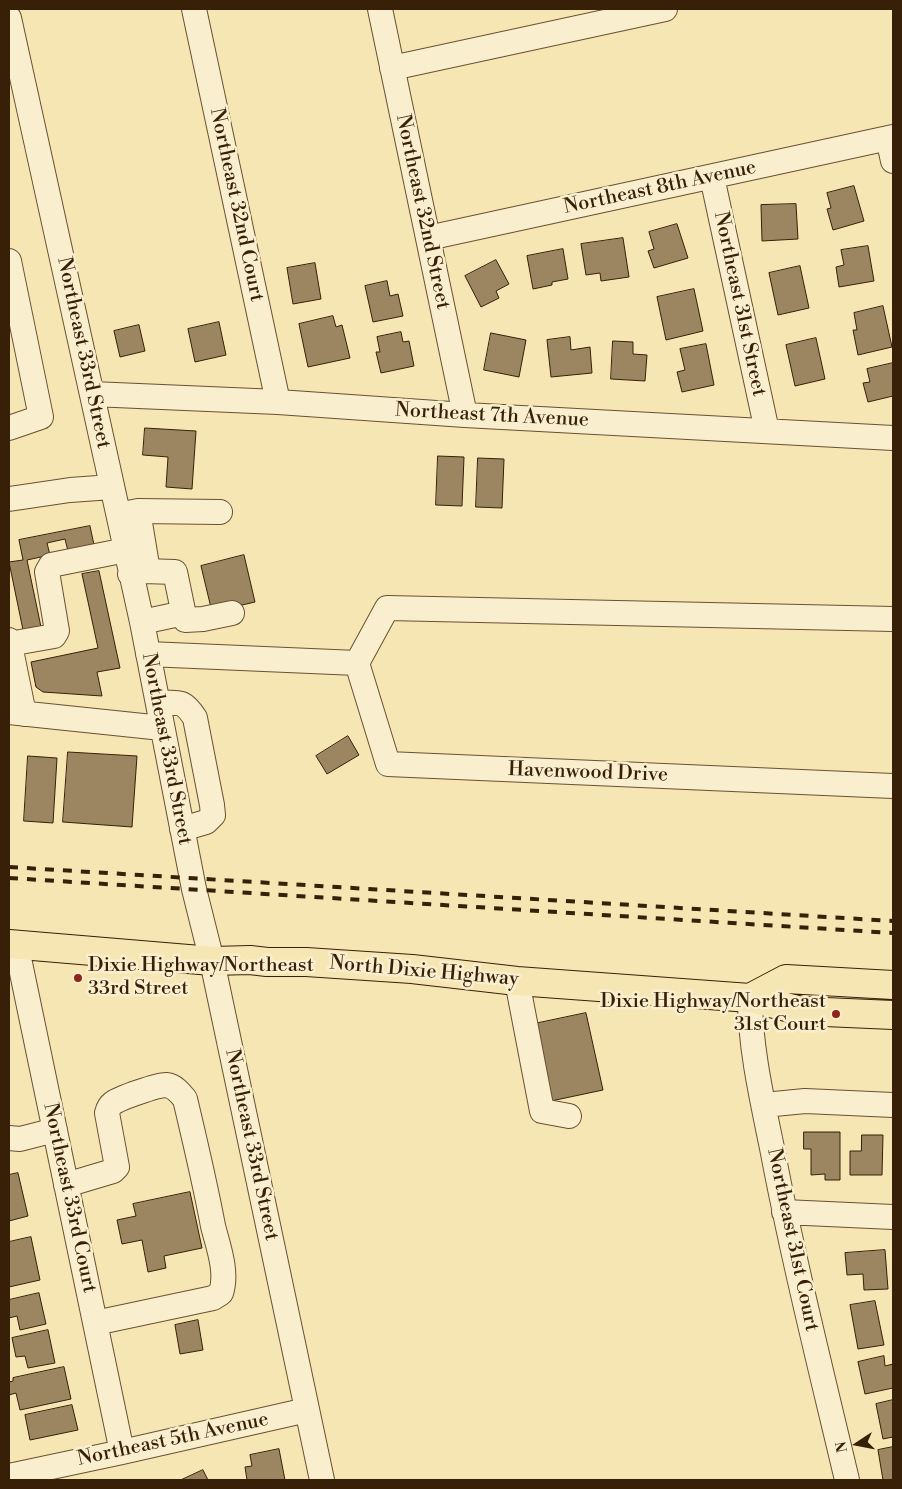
<!DOCTYPE html>
<style>
body{margin:0}
#map{position:relative;width:902px;height:1489px;overflow:hidden;background:#f6e6b3;font-family:"Libre Bodoni",serif}
canvas{display:block}
.frame{position:absolute;inset:0;border:10px solid #381f08;pointer-events:none}
.north{position:absolute;left:832px;top:1419px;width:50px;height:50px;-webkit-text-stroke:4px #f9efce;paint-order:stroke;rotate:259deg;font-size:14px;font-weight:700;line-height:20px;text-align:center;color:#381f08}
.north::after{content:'';display:block;margin:auto;width:18px;height:22px;background:#381f08;clip-path:polygon(50% 0,100% 100%,50% 72%,0 100%)}
</style>
<div id="map">
<canvas width="902" height="1489"></canvas>
<div class="frame"></div>
<div class="north">N</div>
</div>
<script>
const ctx = document.querySelector('canvas').getContext('2d');
ctx.lineJoin = 'round';
function paint(path, color) { ctx.fillStyle = color; ctx.fill(path, 'evenodd'); }
function trace(path, color, width, dash) { ctx.strokeStyle = color; ctx.lineWidth = width; ctx.lineCap = dash ? 'butt' : 'round'; ctx.setLineDash(dash || []); ctx.stroke(path); }
function label(font, color, halo, rows, align = 'center') {
  ctx.font = font + ' "Libre Bodoni",serif'; ctx.lineWidth = 5; ctx.setLineDash([]); ctx.textBaseline = 'middle'; ctx.strokeStyle = halo; ctx.fillStyle = color; for (const [text, x, y, turn = 0] of rows) {
    ctx.save(); ctx.translate(x, y); ctx.rotate((+turn || 0) * Math.PI / 180); ctx.textAlign = isNaN(turn) ? turn : align; if (halo) ctx.strokeText(text, 0, 0); ctx.fillText(text, 0, 0); ctx.restore();
  }
}
const building = new Path2D(`
 M 854,186 L 864,221 L 833,230 L 827,209 L 831,208 L 827,193 Z
 M 796,204 L 798,239 L 762,241 L 761,205 Z
 M 677,224 L 688,258 L 654,268 L 648,251 L 654,249 L 649,232 Z
 M 623,238 L 629,277 L 601,281 L 600,273 L 586,275 L 581,244 Z
 M 868,246 L 874,281 L 839,287 L 836,267 L 844,265 L 841,250 Z
 M 563,249 L 568,279 L 552,282 L 552,285 L 533,289 L 527,256 Z
 M 496,260 L 509,284 L 496,291 L 499,298 L 481,307 L 465,276 Z
 M 315,263 L 321,299 L 293,304 L 287,268 Z
 M 800,266 L 809,308 L 778,315 L 769,273 Z
 M 387,281 L 390,296 L 398,294 L 403,316 L 373,322 L 365,286 Z
 M 694,289 L 703,331 L 666,340 L 657,297 Z
 M 883,306 L 892,347 L 858,355 L 853,330 L 857,330 L 854,313 Z
 M 333,316 L 336,327 L 342,325 L 350,358 L 308,367 L 299,324 Z
 M 219,322 L 226,355 L 195,362 L 188,329 Z
 M 139,325 L 145,351 L 120,357 L 114,331 Z
 M 401,332 L 403,342 L 409,341 L 414,366 L 381,373 L 376,352 L 380,352 L 377,337 Z
 M 491,333 L 526,340 L 519,377 L 484,370 Z
 M 570,337 L 571,350 L 590,347 L 592,373 L 551,377 L 547,340 Z
 M 816,338 L 825,379 L 795,386 L 786,345 Z
 M 613,341 L 633,342 L 633,354 L 647,355 L 645,381 L 611,379 Z
 M 706,344 L 714,385 L 682,392 L 677,372 L 685,370 L 680,349 Z
 M 893,363 L 893,396 L 868,402 L 863,383 L 870,382 L 867,369 Z
 M 145,428 L 196,431 L 192,489 L 166,487 L 168,457 L 143,455 Z
 M 438,456 L 464,457 L 462,506 L 436,505 Z
 M 478,458 L 504,459 L 502,508 L 476,507 Z
 M 90,526 L 94,545 L 68,551 L 65,539 L 47,543 L 50,555 L 27,560 L 41,627 L 23,630 L 9,562 L 23,560 L 19,540 Z
 M 244,555 L 255,602 L 212,612 L 201,566 Z
 M 99,571 L 120,668 L 97,672 L 102,696 L 43,692 L 36,687 L 31,662 L 98,648 L 82,574 Z
 M 348,736 L 359,755 L 327,774 L 316,756 Z
 M 68,752 L 137,756 L 132,827 L 63,822 Z
 M 28,756 L 57,758 L 53,823 L 24,821 Z
 M 586,1013 L 603,1090 L 551,1101 L 534,1024 Z
 M 804,1132 L 840,1132 L 840,1180 L 825,1180 L 825,1174 L 811,1175 L 811,1149 L 804,1149 Z
 M 862,1135 L 883,1135 L 882,1175 L 850,1175 L 850,1151 L 861,1151 Z
 M 18,1173 L 28,1216 L 9,1221 L 9,1175 Z
 M 190,1192 L 202,1248 L 164,1256 L 166,1268 L 148,1272 L 142,1240 L 122,1244 L 117,1220 L 136,1216 L 133,1204 Z
 M 31,1237 L 40,1280 L 9,1287 L 9,1242 Z
 M 885,1250 L 888,1289 L 864,1290 L 863,1274 L 847,1275 L 845,1253 Z
 M 39,1293 L 46,1324 L 20,1330 L 17,1316 L 9,1318 L 9,1300 Z
 M 875,1301 L 884,1345 L 858,1349 L 850,1305 Z
 M 198,1320 L 203,1350 L 180,1354 L 175,1325 Z
 M 48,1330 L 55,1363 L 28,1368 L 25,1356 L 16,1357 L 12,1338 Z
 M 884,1356 L 885,1366 L 893,1364 L 893,1388 L 865,1394 L 858,1362 Z
 M 64,1367 L 71,1399 L 20,1410 L 16,1393 L 9,1395 L 9,1382 L 13,1381 L 13,1378 Z
 M 893,1400 L 893,1437 L 883,1439 L 876,1404 Z
 M 72,1405 L 78,1430 L 30,1440 L 25,1415 Z
 M 893,1447 L 893,1480 L 883,1480 L 878,1450 Z
 M 279,1449 L 285,1480 L 247,1480 L 245,1467 L 252,1466 L 250,1455 Z
 M 203,1470 L 208,1480 L 181,1480 Z`);
paint(building, '#9b8661');
trace(building, '#381f08', 1);
const minor = new Path2D(`
 M 194,9 L 278,402
 M 380,9 L 465,415
 M 9,18 L 142,622 L 194,889 L 212,961 L 322,1480
 M 392,68 L 665,9
 M 888,138 L 893,161
 M 712,177 L 767,431
 M 428,238 L 893,137
 M 9,261 L 41,417 L 9,428
 M 92,394 L 278,402 L 465,415 L 893,438
 M 9,499 L 70,490 L 112,487
 M 138,511 L 220,512
 M 123,514 L 138,511 L 148,571
 M 130,574 L 143,571 L 175,572 L 185,620 L 203,619 L 232,613
 M 893,619 L 387,608 L 357,663 L 388,764 L 893,786
 M 142,622 L 184,613
 M 9,640 L 24,714
 M 9,644 L 54,636 L 57,631 L 47,572 L 51,565 L 126,550
 M 148,654 L 357,663
 M 158,703 C 179,703 183,699 195,718 L 212,805 L 213,815 L 206,822 L 182,829
 M 9,712 L 162,728
 M 16,944 L 122,1452
 M 517,981 L 542,1111 L 569,1116
 M 750,998 C 750,1047 762,1099 772,1148 C 793,1259 821,1370 847,1480
 M 764,1105 L 805,1101 L 893,1105
 M 9,1138 L 20,1139 L 55,1130
 M 66,1185 L 113,1171 L 117,1167 L 107,1113 C 108,1109 109,1106 113,1103 C 120,1098 157,1085 166,1085 C 175,1086 180,1093 185,1099 C 195,1141 205,1183 213,1226 C 218,1246 228,1272 221,1293 L 213,1298 L 95,1323
 M 784,1212 L 893,1217
 M 9,1476 L 122,1452 L 307,1410`);
const major = new Path2D(`
 M 9,944 L 212,961 L 250,960 L 267,962 L 306,962 L 412,969 L 517,981 L 750,998 L 802,1011 L 893,1015
 M 750,998 L 786,979 L 893,985`);
trace(minor, '#685133', 26);
trace(major, '#381f08', 30);
trace(minor, '#f9efce', 24);
trace(major, '#f6e6b3', 28);
trace(new Path2D(`
 M 9,867 L 893,921
 M 9,878 L 893,933`), '#381f08', 4, [9, 9]);
for (const [x, y, r, color] of [
 [78,978,5,"#8f2418"],
 [836,1014,5,"#8f2418"]
]) { const dot = new Path2D(); dot.arc(x, y, r, 0, 2 * Math.PI); ctx.fillStyle = color; ctx.fill(dot); trace(dot, '#f9efce', 2); }
label('20px', '#381f08', '#f9efce', [
 ["Northeast 8th Avenue",660,188,-12],
 ["Northeast 32nd Court",236,205,78],
 ["Northeast 32nd Street",422,212,78],
 ["Northeast 31st Street",739,304,78],
 ["Northeast 33rd Street",83,353,78],
 ["Northeast 7th Avenue",492,416,3],
 ["Northeast 33rd Street",166,749,79],
 ["Havenwood Drive",588,773,2],
 ["North Dixie Highway",424,972,5],
 ["Northeast 33rd Street",251,1145,78],
 ["Northeast 33rd Court",69,1198,78],
 ["Northeast 31st Court",792,1240,78],
 ["Northeast 5th Avenue",173,1440,-12]
]);
label('20px', '#381f08', '#f9efce', [
 ["Dixie Highway/Northeast",88,966],
 ["33rd Street",88,989],
 ["Dixie Highway/Northeast",826,1002,"right"],
 ["31st Court",826,1025,"right"]
], 'left');
</script>
